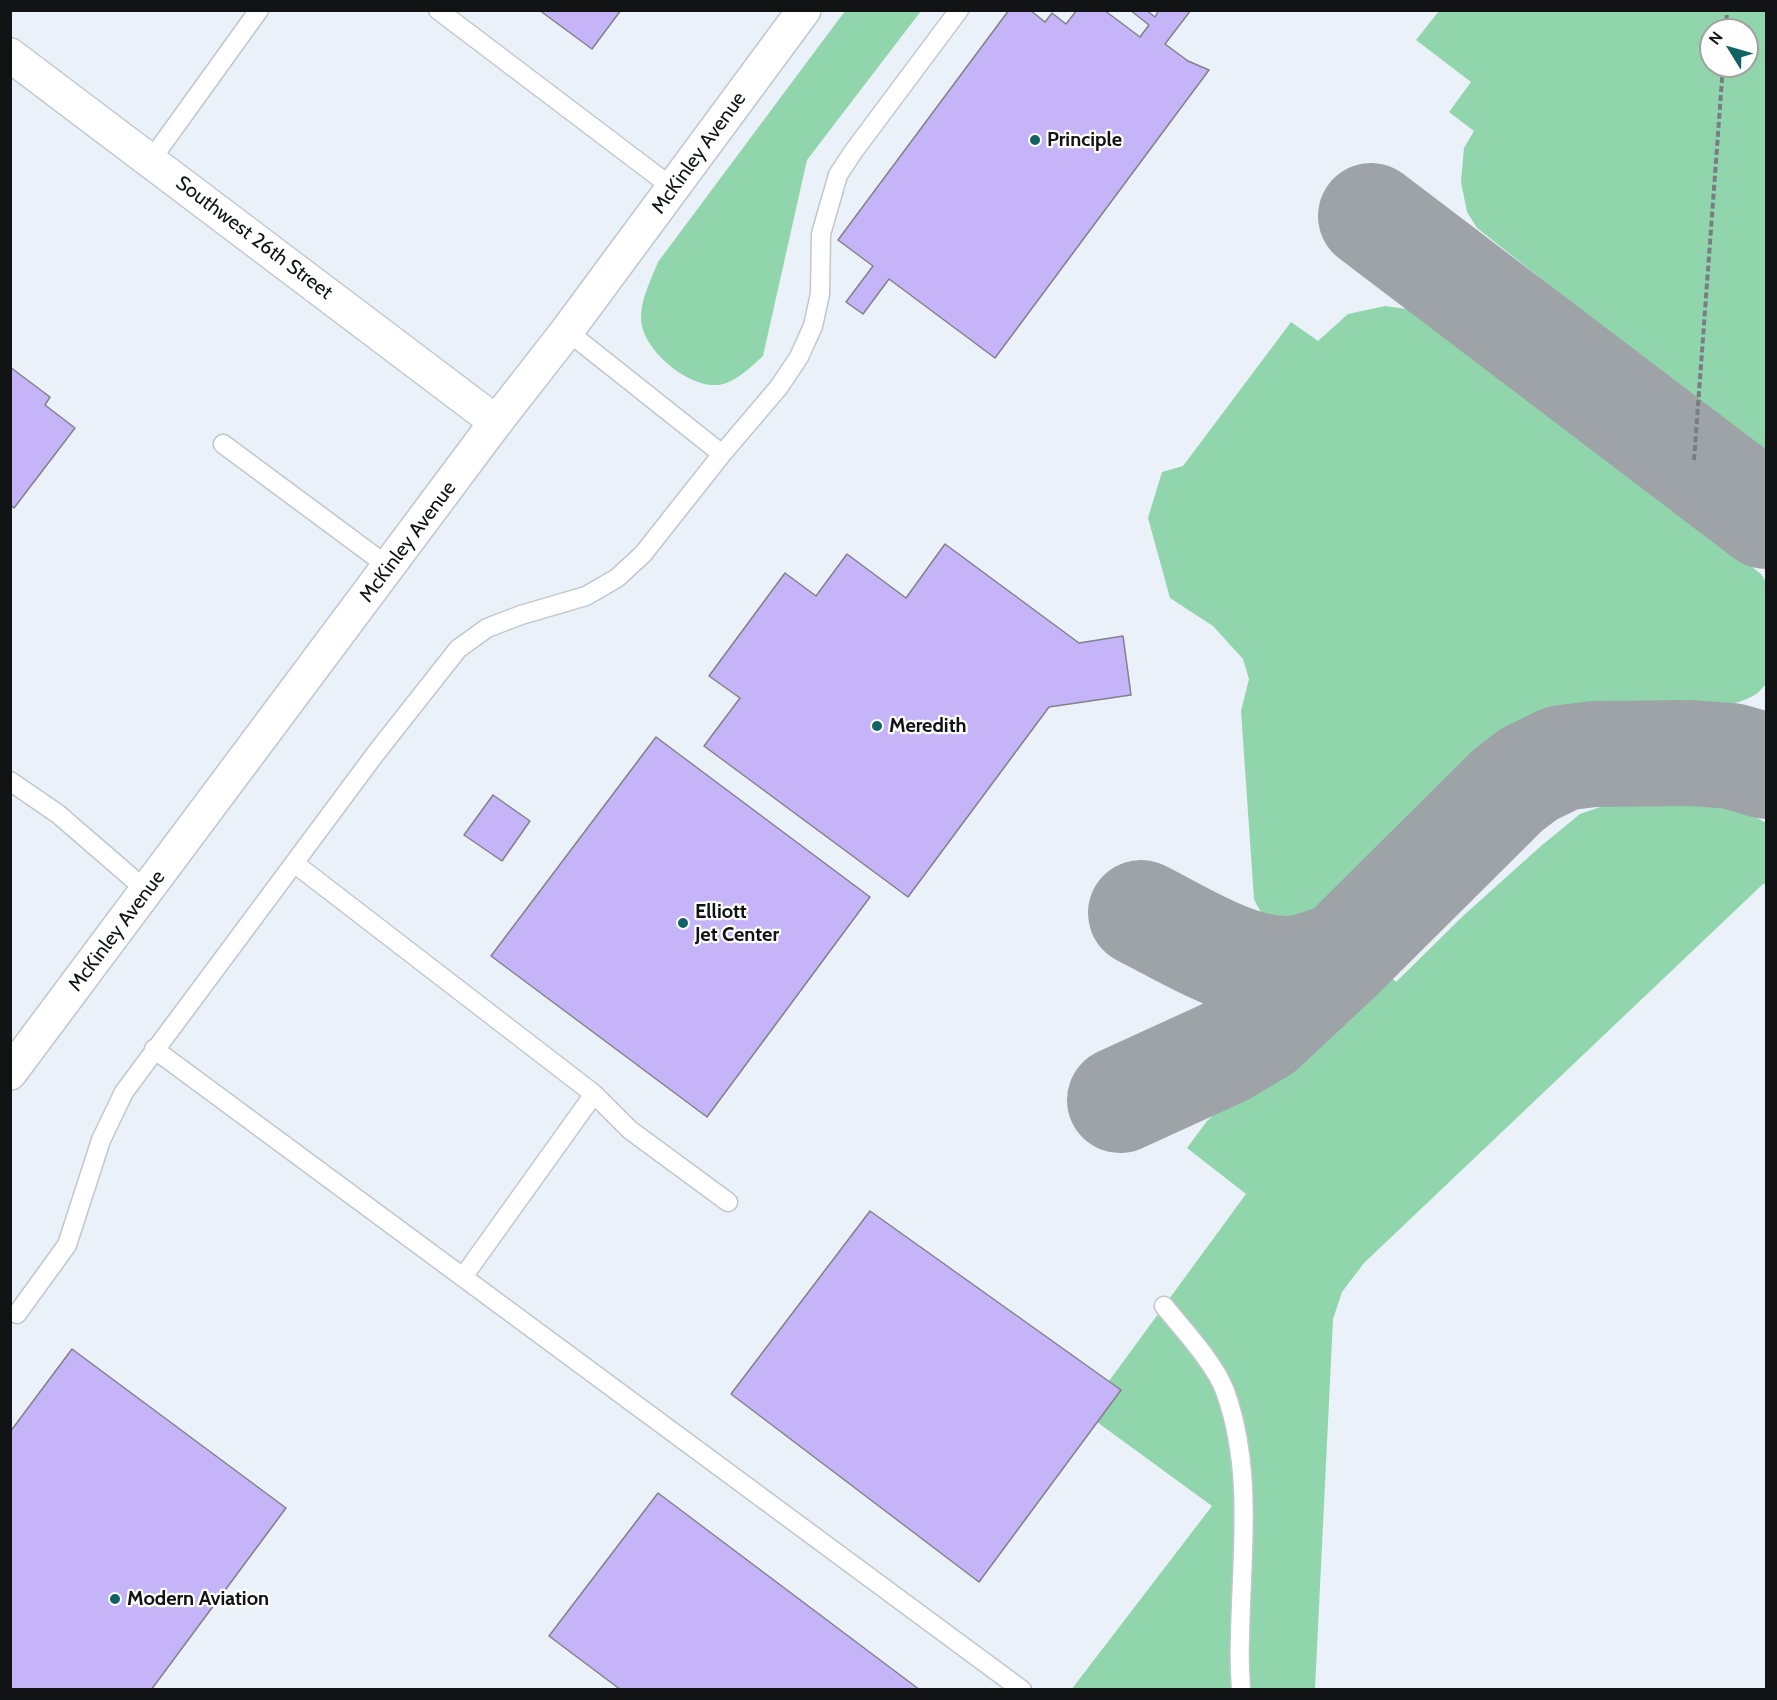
<!DOCTYPE html>
<style>
body{margin:0}
#map{position:relative;width:1777px;height:1700px;overflow:hidden;background:#eaf1f8;font-family:Cabin,sans-serif}
canvas{display:block}
.frame{position:absolute;inset:0;border:12px solid #111315;pointer-events:none}
.north{position:absolute;left:1699px;top:18px;width:60px;height:60px;box-sizing:border-box;background:#fff;border:2px solid #a0a1a1;border-radius:50%;rotate:307deg;font-size:16px;font-weight:700;line-height:24px;text-align:center;color:#111315}
.north::after{content:'';display:block;margin:auto;width:21px;height:27px;background:#116265;clip-path:polygon(50% 0,100% 100%,50% 72%,0 100%)}
</style>
<div id="map">
<canvas width="1777" height="1700"></canvas>
<div class="frame"></div>
<div class="north">N</div>
</div>
<script>
const ctx = document.querySelector('canvas').getContext('2d');
ctx.lineJoin = 'round';
function paint(path, color) { ctx.fillStyle = color; ctx.fill(path, 'evenodd'); }
function trace(path, color, width, dash) { ctx.strokeStyle = color; ctx.lineWidth = width; ctx.lineCap = dash ? 'butt' : 'round'; ctx.setLineDash(dash || []); ctx.stroke(path); }
function label(font, color, halo, rows, align = 'center') {
  ctx.font = font + ' Cabin,sans-serif'; ctx.lineWidth = 4.5; ctx.setLineDash([]); ctx.textBaseline = 'middle'; ctx.strokeStyle = halo; ctx.fillStyle = color; for (const [text, x, y, turn = 0] of rows) {
    ctx.save(); ctx.translate(x, y); ctx.rotate((+turn || 0) * Math.PI / 180); ctx.textAlign = isNaN(turn) ? turn : align; if (halo) ctx.strokeText(text, 0, 0); ctx.fillText(text, 0, 0); ctx.restore();
  }
}
paint(new Path2D(`
 M 845,11 L 921,11 L 807,160 L 763,356 C 751,367 734,384 717,385 C 687,387 643,350 641,320 C 640,300 651,280 658,262 Z
 M 1439,11 L 1766,11 L 1766,456 L 1477,228 L 1467,212 L 1461,182 L 1464,148 L 1474,131 L 1449,112 L 1471,82 L 1416,40 ZM 1711,30 L 1747,30 L 1747,66 L 1711,66 Z
 M 1385,306 L 1407,309 L 1667,500 L 1761,574 L 1766,582 L 1766,684 C 1762,688 1758,694 1753,696 C 1714,718 1637,702 1592,707 C 1557,710 1539,718 1510,736 L 1336,920 C 1329,924 1322,928 1314,931 C 1287,940 1264,923 1254,899 L 1241,711 L 1249,679 L 1243,659 L 1213,626 L 1170,598 L 1148,518 L 1162,472 L 1183,466 L 1291,322 L 1318,341 L 1348,314 Z
 M 1609,804 L 1719,805 L 1743,810 L 1766,823 L 1766,884 L 1763,884 L 1364,1263 L 1342,1292 L 1333,1319 L 1315,1689 L 1071,1690 L 1212,1506 L 1097,1422 L 1120,1390 L 1109,1381 L 1246,1194 L 1187,1148 L 1207,1121 L 1378,963 L 1396,982 L 1463,916 L 1541,846 L 1580,814 Z`), '#91d5ac');
trace(new Path2D(`
 M 1371,216 L 1766,516
 M 1141,913 C 1185,935 1238,970 1288,969 C 1306,969 1325,960 1342,955
 M 1120,1100 L 1225,1052 L 1262,1030 L 1342,955 L 1508,790 L 1529,774 L 1562,758 L 1594,754 L 1691,753 L 1732,756 L 1766,766`), '#9ea3a8', 106);
const building = new Path2D(`
 M 539,10 L 621,10 L 592,49 Z
 M 1009,10 L 1030,10 L 1045,22 L 1052,13 L 1066,24 L 1077,10 L 1104,10 L 1140,37 L 1149,25 L 1130,10 L 1146,10 L 1155,17 L 1159,10 L 1191,10 L 1165,44 L 1188,61 L 1209,70 L 995,358 L 889,279 L 863,314 L 846,302 L 873,266 L 838,240 Z
 M 10,367 L 50,397 L 45,405 L 75,428 L 14,508 L 10,505 Z
 M 945,544 L 1079,643 L 1123,636 L 1131,695 L 1049,707 L 908,897 L 704,746 L 740,698 L 709,676 L 785,573 L 816,596 L 847,554 L 906,598 Z
 M 656,737 L 870,897 L 707,1117 L 491,956 Z
 M 493,795 L 530,821 L 502,861 L 464,835 Z
 M 870,1211 L 1121,1390 L 979,1582 L 731,1394 Z
 M 72,1349 L 286,1508 L 151,1690 L 10,1690 L 10,1432 Z
 M 658,1493 L 920,1690 L 621,1690 L 549,1636 Z`);
paint(building, '#c5b4f8');
trace(building, '#828088', 1.5);
const service = new Path2D(`
 M 438,10 L 673,188
 M 151,160 L 259,10
 M 567,331 L 722,454
 M 223,444 L 389,567
 M 10,781 L 58,814 L 147,891
 M 294,863 L 594,1094 L 630,1130 L 728,1202
 M 154,1049 L 1022,1690
 M 463,1277 L 594,1094
 M 1164,1306 C 1183,1329 1215,1364 1225,1391 C 1254,1471 1241,1557 1240,1639 C 1239,1656 1240,1673 1241,1690
 M 17,1314 L 67,1245 L 101,1140 L 124,1092 L 376,753 L 458,649 L 487,628 L 521,615 L 586,596 L 617,578 L 643,554 L 722,454 L 779,387 L 799,357 L 813,326 L 820,294 L 821,234 L 838,175 L 853,152 L 959,10`);
const minor = new Path2D(`
 M 10,55 L 496,422`);
const secondary = new Path2D(`
 M 10,1073 L 496,422 L 567,331 L 804,10`);
trace(service, '#c1c7cd', 21);
trace(minor, '#c1c7cd', 36);
trace(secondary, '#c1c7cd', 36);
trace(new Path2D(`
 M 1726,30 L 1727,10
 M 1694,460 L 1723,66`), '#7a7e83', 4, [6, 3]);
trace(service, '#fff', 18);
trace(minor, '#fff', 33);
trace(secondary, '#fff', 33);
for (const [x, y, r, color] of [
 [1035,140,6,"#116265"],
 [877,726,6,"#116265"],
 [683,923,6,"#116265"],
 [115,1599,6,"#116265"]
]) { const dot = new Path2D(); dot.arc(x, y, r, 0, 2 * Math.PI); ctx.fillStyle = color; ctx.fill(dot); trace(dot, '#fff', 2); }
label('bold 20px', '#111315', '#fff', [
 ["Principle",1047,140],
 ["Meredith",889,726],
 ["Elliott",695,912],
 ["Jet Center",695,935],
 ["Modern Aviation",127,1599]
], 'left');
label('20px', '#111315', '#fff', [
 ["McKinley Avenue",699,153,-54],
 ["Southwest 26th Street",254,238,37],
 ["McKinley Avenue",408,542,-53],
 ["McKinley Avenue",117,931,-53]
]);
</script>
